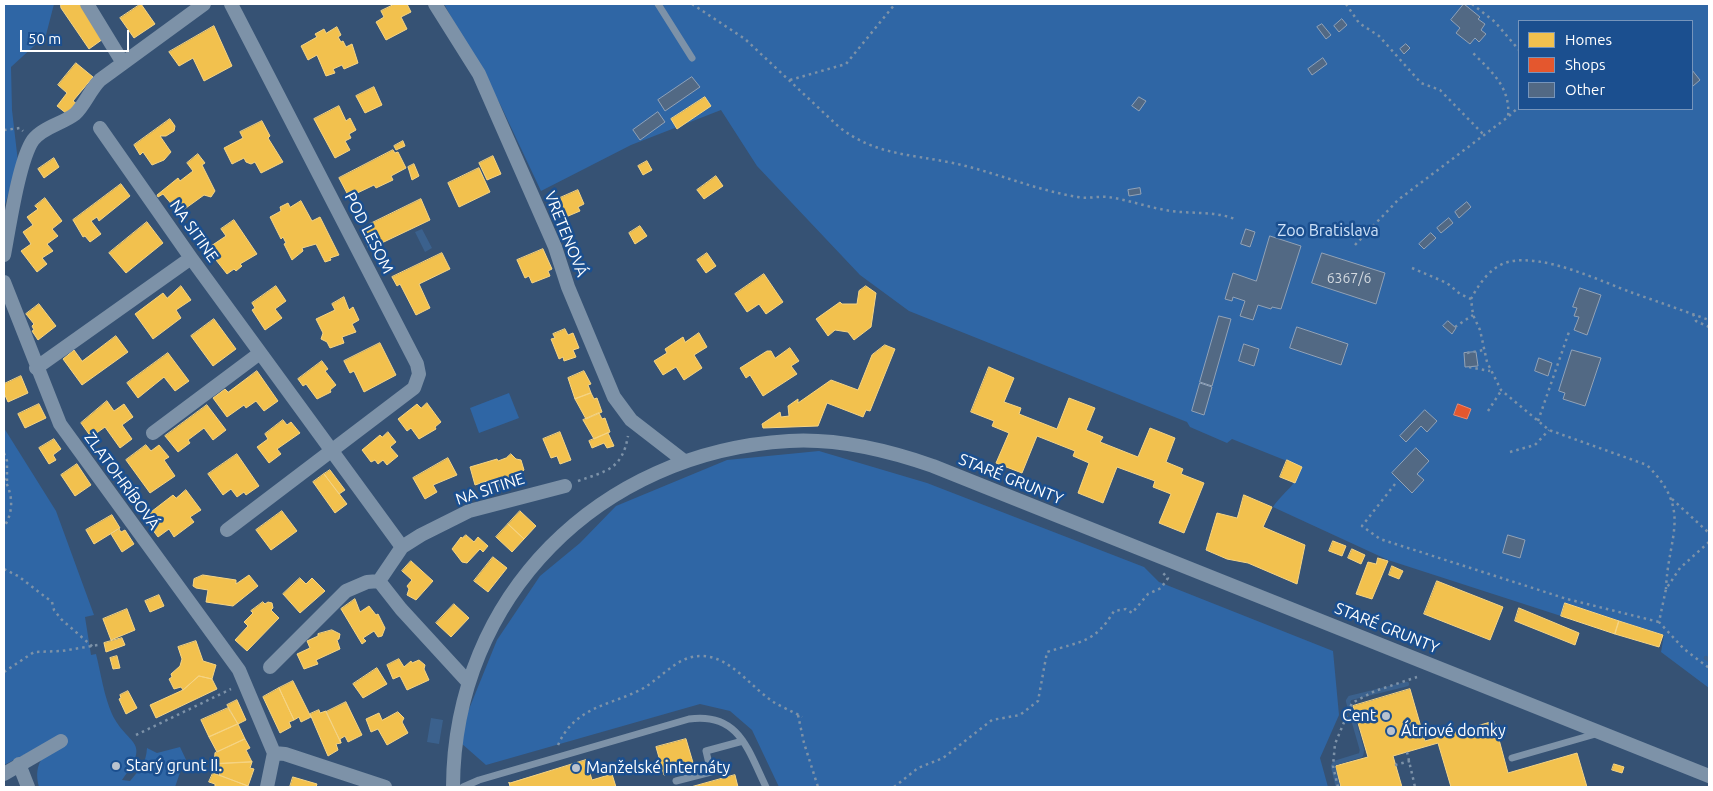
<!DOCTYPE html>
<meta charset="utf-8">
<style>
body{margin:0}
#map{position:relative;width:1713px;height:791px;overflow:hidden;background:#365274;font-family:Ubuntu,sans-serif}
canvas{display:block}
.frame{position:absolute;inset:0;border:5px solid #fff;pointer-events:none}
.legend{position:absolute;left:1518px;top:20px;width:175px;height:90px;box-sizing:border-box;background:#1b4f8f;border:1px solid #7695bc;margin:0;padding:6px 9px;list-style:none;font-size:15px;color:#fff}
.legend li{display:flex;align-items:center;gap:10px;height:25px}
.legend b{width:25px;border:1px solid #7695bc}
.scale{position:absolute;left:20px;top:30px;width:109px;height:22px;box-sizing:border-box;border:2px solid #fff;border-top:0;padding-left:6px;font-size:15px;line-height:18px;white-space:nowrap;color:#fff;-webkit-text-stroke:4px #1b4f8f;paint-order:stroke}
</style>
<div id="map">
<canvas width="1713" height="791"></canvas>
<div class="frame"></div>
<ul class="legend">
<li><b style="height:14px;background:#f2c14e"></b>Homes</li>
<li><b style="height:14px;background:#e4572e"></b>Shops</li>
<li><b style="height:14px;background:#526984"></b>Other</li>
</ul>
<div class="scale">50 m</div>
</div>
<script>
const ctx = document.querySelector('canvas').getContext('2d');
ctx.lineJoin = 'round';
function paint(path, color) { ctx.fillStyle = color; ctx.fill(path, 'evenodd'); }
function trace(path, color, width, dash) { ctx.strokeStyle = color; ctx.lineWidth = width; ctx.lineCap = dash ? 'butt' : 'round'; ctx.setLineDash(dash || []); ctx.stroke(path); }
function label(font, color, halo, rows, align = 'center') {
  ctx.font = font + ' Ubuntu,sans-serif'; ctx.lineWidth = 5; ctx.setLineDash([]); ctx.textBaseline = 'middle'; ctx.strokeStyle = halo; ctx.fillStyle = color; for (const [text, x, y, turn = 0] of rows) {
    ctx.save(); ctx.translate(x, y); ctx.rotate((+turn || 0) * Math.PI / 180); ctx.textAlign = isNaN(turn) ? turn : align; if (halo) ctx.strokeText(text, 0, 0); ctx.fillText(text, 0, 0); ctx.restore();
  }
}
paint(new Path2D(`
 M 4,4 L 54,4 L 46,35 L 11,67 L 12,110 L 18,162 L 4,208 Z
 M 444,4 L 1709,4 L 1709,688 L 1661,652 L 1664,635 L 1566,604 L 1561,616 L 1388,560 L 1273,507 C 1284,491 1296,486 1302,467 L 1232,439 L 1227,443 L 1190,427 L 1187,422 L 909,311 L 860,275 L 757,166 L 721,110 L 631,145 L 541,191 L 501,106 ZM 1519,21 L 1692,21 L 1692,109 L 1519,109 Z
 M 509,393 L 519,418 L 479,433 L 470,408 Z
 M 4,428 L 56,511 L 94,615 L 85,617 L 91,655 L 96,654 C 101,674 104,696 112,714 C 127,746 153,739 122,780 L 130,781 C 140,769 146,764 147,748 L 157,753 L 180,747 L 189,766 L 183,764 L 175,787 L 39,787 C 32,761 47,753 63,735 L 4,765 Z
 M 819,451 L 927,483 L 1144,567 L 1159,582 L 1333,651 L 1339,715 L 1320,758 L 1328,787 L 779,787 L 752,730 L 730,711 L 700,704 L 486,765 L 461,743 L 465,719 L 497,640 L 540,576 L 580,543 L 616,506 L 727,460 Z`), '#2f66a5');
paint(new Path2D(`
 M 422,229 L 432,248 L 425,252 L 415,232 Z
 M 431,718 L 443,720 L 439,744 L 427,742 Z`), '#3b618d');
const homes = new Path2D(`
 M 61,4 L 84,4 L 103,39 L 89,49 L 61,8 Z
 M 141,4 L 155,24 L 134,38 L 120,18 Z
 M 395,4 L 407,4 L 411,12 L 401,17 L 407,29 L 386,40 L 376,22 L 384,17 L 381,11 Z
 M 214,26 L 232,66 L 204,81 L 193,58 L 179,66 L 169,52 Z
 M 337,27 L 341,35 L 338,37 L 341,42 L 343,41 L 346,47 L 352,44 L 358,63 L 344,69 L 342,65 L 333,69 L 335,73 L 326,76 L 317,55 L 308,60 L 301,46 L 317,37 L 315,34 L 324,29 L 326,33 Z
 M 76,63 L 93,77 L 73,101 L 77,104 L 67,114 L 57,106 L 67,93 L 58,85 Z
 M 374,87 L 382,105 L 365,113 L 356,96 Z
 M 705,97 L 711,106 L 677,129 L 671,119 Z
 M 339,106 L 346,121 L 350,118 L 356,130 L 349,134 L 351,138 L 345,141 L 350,150 L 335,158 L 314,119 Z
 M 170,119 L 175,126 L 174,131 L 166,136 L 160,136 L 171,152 L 164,160 L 152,165 L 143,152 L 140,155 L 134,145 Z
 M 262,121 L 270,136 L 268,138 L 283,162 L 261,173 L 255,162 L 251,164 L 246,162 L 244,158 L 232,164 L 224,148 L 243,138 L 240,132 Z
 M 403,141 L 405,146 L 396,150 L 394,146 Z
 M 393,150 L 395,153 L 398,152 L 406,168 L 391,176 L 393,180 L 376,188 L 374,185 L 349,197 L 339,178 Z
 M 198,154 L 205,163 L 202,165 L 215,191 L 211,197 L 204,195 L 179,213 L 163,194 L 158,197 L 157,195 L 178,178 L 180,181 L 193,171 L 187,163 Z
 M 493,156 L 501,174 L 487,180 L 479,163 Z
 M 54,158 L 59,167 L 44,178 L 38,169 Z
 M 647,161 L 652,170 L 643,175 L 638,166 Z
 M 414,164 L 419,176 L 412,180 L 408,167 Z
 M 479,168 L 490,192 L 459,207 L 448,183 Z
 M 716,176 L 723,186 L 704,199 L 697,190 Z
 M 121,184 L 130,196 L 99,221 L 97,217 L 91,221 L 101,234 L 90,242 L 85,236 L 83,237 L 73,220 Z
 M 578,190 L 584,204 L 578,207 L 580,211 L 561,219 L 553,201 Z
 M 45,198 L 62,221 L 52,229 L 58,236 L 47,244 L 53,251 L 42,258 L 47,264 L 37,272 L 21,251 L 31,244 L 23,232 L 33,225 L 27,217 L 38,209 L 35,206 Z
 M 421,199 L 430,220 L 369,249 L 362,233 L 372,228 L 370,224 Z
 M 301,201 L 312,221 L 320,217 L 339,255 L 330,258 L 331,260 L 325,262 L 316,244 L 302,248 L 303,251 L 292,260 L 284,244 L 286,243 L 283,237 L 281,239 L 270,217 L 281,211 L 280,207 L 288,203 L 290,207 Z
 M 234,220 L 257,254 L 240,264 L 242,266 L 236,271 L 234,269 L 227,274 L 216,260 L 220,257 L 211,246 L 226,236 L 221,229 Z
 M 147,222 L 163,243 L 126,273 L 109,253 Z
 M 640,226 L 647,236 L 635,244 L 629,233 Z
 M 543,249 L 552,269 L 548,271 L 550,276 L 532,283 L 529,276 L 525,278 L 517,260 Z
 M 442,253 L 450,269 L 419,284 L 430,308 L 416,315 L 400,284 L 397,286 L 392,277 Z
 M 707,253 L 716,266 L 706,273 L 697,260 Z
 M 764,274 L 783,302 L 766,314 L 759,304 L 747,312 L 735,294 Z
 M 181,286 L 191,300 L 176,310 L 181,318 L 153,339 L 135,314 L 163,293 L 167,298 Z
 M 276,286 L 286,301 L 275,309 L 282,318 L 265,330 L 252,310 L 255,308 L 252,303 Z
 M 866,286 L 876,293 L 871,327 L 854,340 L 848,332 L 835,330 L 828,336 L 816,319 L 840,302 L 842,304 L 857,304 L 859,291 Z
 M 344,297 L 349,310 L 353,307 L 359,320 L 352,324 L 356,332 L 342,337 L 344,343 L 330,348 L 327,342 L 321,339 L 323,333 L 316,319 L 335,310 L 332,304 Z
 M 39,304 L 56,326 L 38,340 L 32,331 L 34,330 L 32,326 L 34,324 L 26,314 Z
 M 214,319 L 236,349 L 213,366 L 191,336 Z
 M 565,329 L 568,335 L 573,333 L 579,348 L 573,350 L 576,357 L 564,361 L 563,357 L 559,359 L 551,339 L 555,338 L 553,334 Z
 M 699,333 L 707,347 L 694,355 L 702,368 L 684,380 L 676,367 L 663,375 L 654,361 L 667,353 L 665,349 L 683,337 L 685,342 Z
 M 116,336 L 128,352 L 82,385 L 63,359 L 74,350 L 82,361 Z
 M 380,343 L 396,375 L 364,392 L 354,371 L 350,373 L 344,361 Z
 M 885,345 L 895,349 L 870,411 L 866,410 L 863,417 L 827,403 L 818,426 L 763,428 L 762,424 L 780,412 L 781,417 L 789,416 L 788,406 L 798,399 L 798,403 L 831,380 L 858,390 L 872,355 Z
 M 790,348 L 799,361 L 791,366 L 797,374 L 763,396 L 750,375 L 746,378 L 740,368 L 767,351 L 771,351 L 775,358 Z
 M 168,353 L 189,381 L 175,391 L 164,377 L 138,398 L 127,383 Z
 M 322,361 L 328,369 L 325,371 L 336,385 L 330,390 L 331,392 L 317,399 L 306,384 L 303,386 L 298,379 Z
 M 989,367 L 1014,378 L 1004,402 L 1021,408 L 1019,414 L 1057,429 L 1069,398 L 1095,408 L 1086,430 L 1103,437 L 1100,442 L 1138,457 L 1150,428 L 1175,438 L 1166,462 L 1183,469 L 1181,474 L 1204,483 L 1184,533 L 1159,523 L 1171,494 L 1153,487 L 1155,481 L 1117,467 L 1103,503 L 1078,493 L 1089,463 L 1073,456 L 1075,451 L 1037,436 L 1022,473 L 996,463 L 1009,433 L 992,426 L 994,421 L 971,412 Z
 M 257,371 L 278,401 L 264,411 L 256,401 L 246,408 L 244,405 L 227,417 L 213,398 L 225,389 L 228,392 Z
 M 584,371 L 591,384 L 588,385 L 591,393 L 575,399 L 568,378 Z
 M 21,376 L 28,393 L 8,402 L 4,393 L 4,384 Z
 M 591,393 L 594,399 L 597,398 L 602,412 L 586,419 L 575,399 Z
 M 107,401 L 114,411 L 124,404 L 133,417 L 122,425 L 132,439 L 120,448 L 105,427 L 91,437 L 81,423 Z
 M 427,403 L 441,422 L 435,427 L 436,429 L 419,439 L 411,428 L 407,431 L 398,419 L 417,404 L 421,408 Z
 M 39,404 L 46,418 L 25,428 L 18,414 Z
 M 207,405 L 226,430 L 213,440 L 204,428 L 188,440 L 190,443 L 178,452 L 165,436 Z
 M 599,413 L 602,419 L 605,418 L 610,432 L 594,439 L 583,420 Z
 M 283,420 L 287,425 L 291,422 L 300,433 L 277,449 L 281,454 L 269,463 L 257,447 L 268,439 L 265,434 Z
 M 388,432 L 396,442 L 390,447 L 398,456 L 387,465 L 383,460 L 378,464 L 375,460 L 371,462 L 362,450 L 380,435 L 382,437 Z
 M 560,432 L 571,460 L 560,464 L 557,456 L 551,458 L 543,439 Z
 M 608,433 L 614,446 L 607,448 L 604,443 L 592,448 L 589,441 Z
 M 54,439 L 61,449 L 53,455 L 56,460 L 49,464 L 39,448 Z
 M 146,445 L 151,451 L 159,445 L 169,457 L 164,460 L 175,476 L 150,493 L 126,460 Z
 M 237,454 L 259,486 L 246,495 L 244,492 L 237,497 L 231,489 L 223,495 L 208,474 Z
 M 511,454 L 516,459 L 521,460 L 524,470 L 520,474 L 520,480 L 504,482 L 505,485 L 497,488 L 496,485 L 489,487 L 487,481 L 475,485 L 470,467 L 497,459 L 498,461 L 506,458 Z
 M 448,458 L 457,475 L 433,485 L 437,492 L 425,499 L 413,478 Z
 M 1287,460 L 1302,467 L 1295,483 L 1280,477 Z
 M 77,464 L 91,485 L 75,496 L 61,475 Z
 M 330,470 L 345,490 L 339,494 L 324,474 Z
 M 324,474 L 347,504 L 335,513 L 313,482 Z
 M 186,490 L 201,510 L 190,517 L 194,522 L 174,537 L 169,529 L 158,537 L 149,525 L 153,522 L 147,515 L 173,495 L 176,498 Z
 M 1244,495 L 1272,507 L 1263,527 L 1305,545 L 1297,584 L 1248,563 L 1227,559 L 1206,550 L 1217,513 L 1237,518 Z
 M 282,511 L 297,531 L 271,550 L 256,530 Z
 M 520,511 L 536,526 L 524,539 L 508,524 Z
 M 112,515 L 120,528 L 94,544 L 86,530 Z
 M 508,524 L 524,539 L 512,552 L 496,537 Z
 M 119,529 L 121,532 L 125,530 L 134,544 L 122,552 L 111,534 Z
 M 466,535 L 474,542 L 478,537 L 488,546 L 483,552 L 480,549 L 467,563 L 462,562 L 452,549 L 461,537 L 462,538 Z
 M 1333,541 L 1346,546 L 1342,556 L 1329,551 Z
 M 1352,549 L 1365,555 L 1361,564 L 1348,558 Z
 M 493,557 L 507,568 L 488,592 L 474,581 Z
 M 1378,558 L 1388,561 L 1372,599 L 1356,594 L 1368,562 L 1376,564 Z
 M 411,561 L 433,581 L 416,600 L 407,595 L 409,589 L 407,586 L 412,580 L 402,571 Z
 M 1392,566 L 1403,571 L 1399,579 L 1389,575 Z
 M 203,575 L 236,580 L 236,584 L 249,575 L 258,586 L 233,606 L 206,602 L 208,590 L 196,588 L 193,586 L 194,579 Z
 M 300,578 L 306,584 L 312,578 L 325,591 L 300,613 L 283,594 Z
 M 1437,581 L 1503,607 L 1490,640 L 1424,614 Z
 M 159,595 L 164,606 L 150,612 L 145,601 Z
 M 355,599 L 360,612 L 369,606 L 376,615 L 378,614 L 385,628 L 382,636 L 378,637 L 374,631 L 363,638 L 366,641 L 362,644 L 341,609 Z
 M 263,602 L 265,604 L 268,602 L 272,603 L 273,608 L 271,610 L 279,618 L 247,651 L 235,640 L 248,626 L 244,622 L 253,613 L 251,611 Z
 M 1565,603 L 1619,621 L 1615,634 L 1561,616 Z
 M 454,604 L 469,618 L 451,637 L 436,623 Z
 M 1519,608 L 1579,633 L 1575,645 L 1515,621 Z
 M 127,609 L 135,630 L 111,640 L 103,619 Z
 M 1619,621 L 1663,635 L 1659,647 L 1615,634 Z
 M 332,630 L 340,634 L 339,639 L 337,640 L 340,649 L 316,660 L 318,664 L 304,669 L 297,654 L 310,648 L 307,641 L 318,636 L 318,634 Z
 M 122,638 L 125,645 L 106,652 L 104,643 Z
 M 196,641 L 203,661 L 216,665 L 212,679 L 199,676 L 183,690 L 181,687 L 174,689 L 169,679 L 172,677 L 171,674 L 180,666 L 182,659 L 178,647 Z
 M 117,656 L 120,668 L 113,669 L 110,658 Z
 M 399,659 L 404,667 L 411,661 L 412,663 L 419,660 L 425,665 L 424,669 L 429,680 L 407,690 L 400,676 L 393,679 L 387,665 Z
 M 377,668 L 387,684 L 363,698 L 353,684 Z
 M 199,676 L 212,679 L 217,689 L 156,718 L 150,705 L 183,690 Z
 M 293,681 L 311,717 L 301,722 L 299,717 L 294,720 L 279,688 Z
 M 279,688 L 294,720 L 289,722 L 291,727 L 280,733 L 263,697 Z
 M 1410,689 L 1425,741 L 1494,721 L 1508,773 L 1577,753 L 1587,787 L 1451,787 L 1438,743 L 1393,756 L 1402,787 L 1341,787 L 1335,766 L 1368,757 L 1353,706 Z
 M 128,691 L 137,708 L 126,714 L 119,699 L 121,698 L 120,695 Z
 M 237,700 L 246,720 L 238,724 L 227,705 Z
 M 346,702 L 362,735 L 348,742 L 345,736 L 340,739 L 341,743 L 326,712 Z
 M 228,708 L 238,724 L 209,737 L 201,720 Z
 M 319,710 L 320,713 L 326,711 L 341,743 L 336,744 L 338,750 L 328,756 L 310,714 Z
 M 398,712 L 404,718 L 402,722 L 408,733 L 387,745 L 378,729 L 371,732 L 366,719 L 379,713 L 382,720 Z
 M 238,724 L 245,739 L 217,752 L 209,737 Z
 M 245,739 L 250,748 L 246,750 L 252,762 L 214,764 L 215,753 Z
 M 686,739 L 694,766 L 664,775 L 656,747 Z
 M 586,760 L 592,780 L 612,774 L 616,787 L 510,787 L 509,782 L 509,783 Z
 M 252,762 L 250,768 L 254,769 L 248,786 L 219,775 L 220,773 L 214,771 L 214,764 Z
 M 1614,764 L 1624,767 L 1622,773 L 1612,770 Z
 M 213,773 L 248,786 L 247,787 L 215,787 L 215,784 L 209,782 Z
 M 735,775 L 738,787 L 691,787 Z
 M 293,777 L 317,784 L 316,787 L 290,787 Z`);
paint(homes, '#f2c14e');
trace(homes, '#f6d483', 1);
const shops = new Path2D(`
 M 1458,404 L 1471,409 L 1467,419 L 1454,415 Z`);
paint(shops, '#e4572e');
trace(shops, '#ec896d', 1);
trace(new Path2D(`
 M 1706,658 L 1709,660
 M 1338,787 L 1333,766 L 1335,763 L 1361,755 L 1362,750 L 1348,701 L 1350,698 L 1407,684`), '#3b618d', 4.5);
const building = new Path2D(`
 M 1464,4 L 1480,17 L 1478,19 L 1485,24 L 1481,30 L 1486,34 L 1479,42 L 1475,38 L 1470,44 L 1456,33 L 1460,28 L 1451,20 Z
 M 1342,19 L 1347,25 L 1339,32 L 1334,26 Z
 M 1322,24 L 1331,35 L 1326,39 L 1317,27 Z
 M 1406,44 L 1410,48 L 1404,54 L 1400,49 Z
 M 1323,58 L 1327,64 L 1312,75 L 1308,69 Z
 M 1692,70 L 1700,80 L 1693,86 L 1692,84 Z
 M 692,77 L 700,87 L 665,111 L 658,100 Z
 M 1139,97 L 1146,101 L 1139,111 L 1132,106 Z
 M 658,112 L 665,122 L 640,140 L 633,130 Z
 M 1140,188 L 1141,194 L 1129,196 L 1128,190 Z
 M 1467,202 L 1471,207 L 1459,218 L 1455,212 Z
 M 1449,218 L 1453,223 L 1441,233 L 1437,228 Z
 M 1246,229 L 1255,232 L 1250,247 L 1241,244 Z
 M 1431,233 L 1436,238 L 1424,249 L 1419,244 Z
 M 1270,236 L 1301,246 L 1281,309 L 1272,307 L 1271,309 L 1258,305 L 1253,320 L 1240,316 L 1245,301 L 1233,297 L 1232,301 L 1225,299 L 1233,273 L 1256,281 Z
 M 1322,253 L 1385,273 L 1376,304 L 1312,283 Z
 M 1580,288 L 1601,295 L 1587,335 L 1574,330 L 1579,317 L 1574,316 L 1577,308 L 1573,307 Z
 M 1219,316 L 1231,319 L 1212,386 L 1200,382 Z
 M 1448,321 L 1456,328 L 1452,334 L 1443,326 Z
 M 1297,327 L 1348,344 L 1341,365 L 1290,348 Z
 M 1244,344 L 1259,349 L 1254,366 L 1239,361 Z
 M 1572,350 L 1601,358 L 1585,406 L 1563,399 L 1565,393 L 1559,391 Z
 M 1476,352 L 1478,366 L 1465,367 L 1464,353 Z
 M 1539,358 L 1552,363 L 1548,376 L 1535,371 Z
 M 1200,383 L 1212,387 L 1204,415 L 1192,411 Z
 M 1425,410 L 1437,421 L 1427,432 L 1421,426 L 1406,442 L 1400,436 Z
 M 1416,448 L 1429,461 L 1417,474 L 1424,480 L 1412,493 L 1392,473 Z
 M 1508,535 L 1525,540 L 1520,558 L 1503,553 Z`);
paint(building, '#526984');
trace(building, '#92a2b6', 1);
trace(new Path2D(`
 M 692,4 L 745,39 L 839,127 C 875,155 910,154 953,163 C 995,172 1035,190 1078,197 C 1088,199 1098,196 1108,197 C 1129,200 1150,208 1171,211 C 1193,214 1214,211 1235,219
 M 1346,4 L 1359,23 L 1379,36 L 1421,83 L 1440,90 L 1483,134
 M 1472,4 L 1495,22 L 1519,50
 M 790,80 L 846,64 L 895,4
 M 1509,116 L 1519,107
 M 4,130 L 20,128 L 23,131
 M 1355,245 L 1398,200 L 1508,117 C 1511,88 1492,72 1473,53
 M 1412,268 L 1447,283 L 1460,294 L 1471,299 L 1473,315 L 1480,330 L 1487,362 L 1501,390 L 1549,430 L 1647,465 C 1693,511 1668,535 1666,589
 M 1471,299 C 1479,284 1490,267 1508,262 C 1543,253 1600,281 1633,293 C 1659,302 1684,311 1709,320
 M 1693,314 L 1696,321 L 1709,327
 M 1455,327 L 1473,315
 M 1467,353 L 1484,350
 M 1469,367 L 1490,371
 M 1488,411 L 1501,391
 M 1538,421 L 1570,329
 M 1510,452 L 1535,445 L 1549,430
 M 4,453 L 7,461 L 7,481
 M 4,478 C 13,495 14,511 4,527
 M 578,481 C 606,471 622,470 628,436
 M 1395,484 L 1362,526 L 1380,539 L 1567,599 L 1659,622
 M 1672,499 L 1709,533
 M 1709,542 L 1680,568 L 1666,589 L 1659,622 L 1684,649 L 1709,668
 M 4,569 L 18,576 L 52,602 L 54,610 L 61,619 L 93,647
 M 4,672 L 34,652 L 62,651 L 98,645
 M 798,715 L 804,743 L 818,787
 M 136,735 L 231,689
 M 558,745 C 575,707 608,706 640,690 C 665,677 681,648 714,658 C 736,665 753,688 772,701 C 781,707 792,711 802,717
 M 1407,752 L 1415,787
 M 1395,765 L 1410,761
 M 894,787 L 918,768 L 943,758 L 992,720 L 1020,715 L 1038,701 L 1047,652 C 1081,641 1095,643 1114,611 L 1126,609 L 1132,613 L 1148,594 L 1161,588 L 1168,578 L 1163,573
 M 1338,787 L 1333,766 L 1335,744 L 1352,703 L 1375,691 L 1417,677`), '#7d92a8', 2.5, [2.5, 4]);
trace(new Path2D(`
 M 658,4 L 692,58
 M 1512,758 L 1599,733
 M 676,781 L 711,772 L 706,751 L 743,741
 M 463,787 L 479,780 L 689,719 C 739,712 748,750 766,787`), '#7d92a8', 7);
trace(new Path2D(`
 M 87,4 L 123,63
 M 435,4 L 479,74 L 500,122 L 555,247 L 568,287 L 614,397 L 631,420 L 684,461
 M 100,128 L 191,258 L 402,547
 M 4,255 C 9,229 19,160 33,140 C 43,127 62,124 75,114 C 84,106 90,90 100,80 L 204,4
 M 4,282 L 60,424 L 239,670 L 274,753
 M 36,368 L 191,258
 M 153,433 L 260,353
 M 227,530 L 414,388 L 419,374 L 417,364 L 231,4
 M 379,581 L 401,609 L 468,682
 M 270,667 L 346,591 L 367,582 L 379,581 L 402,547 L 421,535 L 469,511 L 565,486
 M 19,764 L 28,787
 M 4,774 L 61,741
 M 267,787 L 274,753 L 285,754 L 385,787
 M 453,787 C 454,596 600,452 789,441 C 838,438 887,450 933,466 L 1709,776`), '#7d92a8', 14);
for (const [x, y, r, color] of [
 [1386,716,5,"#b9c2ce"],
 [1391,731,5,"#b9c2ce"],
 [116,766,5,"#b9c2ce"],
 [576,768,5,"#b9c2ce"]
]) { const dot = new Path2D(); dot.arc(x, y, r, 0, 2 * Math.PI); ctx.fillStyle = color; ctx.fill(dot); trace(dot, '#1b4f8f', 2); }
label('14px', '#d4dae0', null, [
 ["6367/6",1349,278]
]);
label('16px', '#fff', '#1b4f8f', [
 ["NA SITINE",194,231,55],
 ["POD LESOM",369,233,63],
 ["VRETENOVÁ",566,234,68],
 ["STARÉ GRUNTY",1011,479,22],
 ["ZLATOHRÍBOVÁ",122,481,54],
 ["NA SITINE",490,489,-18],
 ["STARÉ GRUNTY",1387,628,22]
]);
label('16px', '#cfe3fa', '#1b4f8f', [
 ["Zoo Bratislava",1328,231]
]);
label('16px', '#fff', '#1b4f8f', [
 ["Cent",1376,716,"right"],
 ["Átriové domky",1401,731],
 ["Starý grunt II.",126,766],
 ["Manželské internáty",586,768]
], 'left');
</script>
